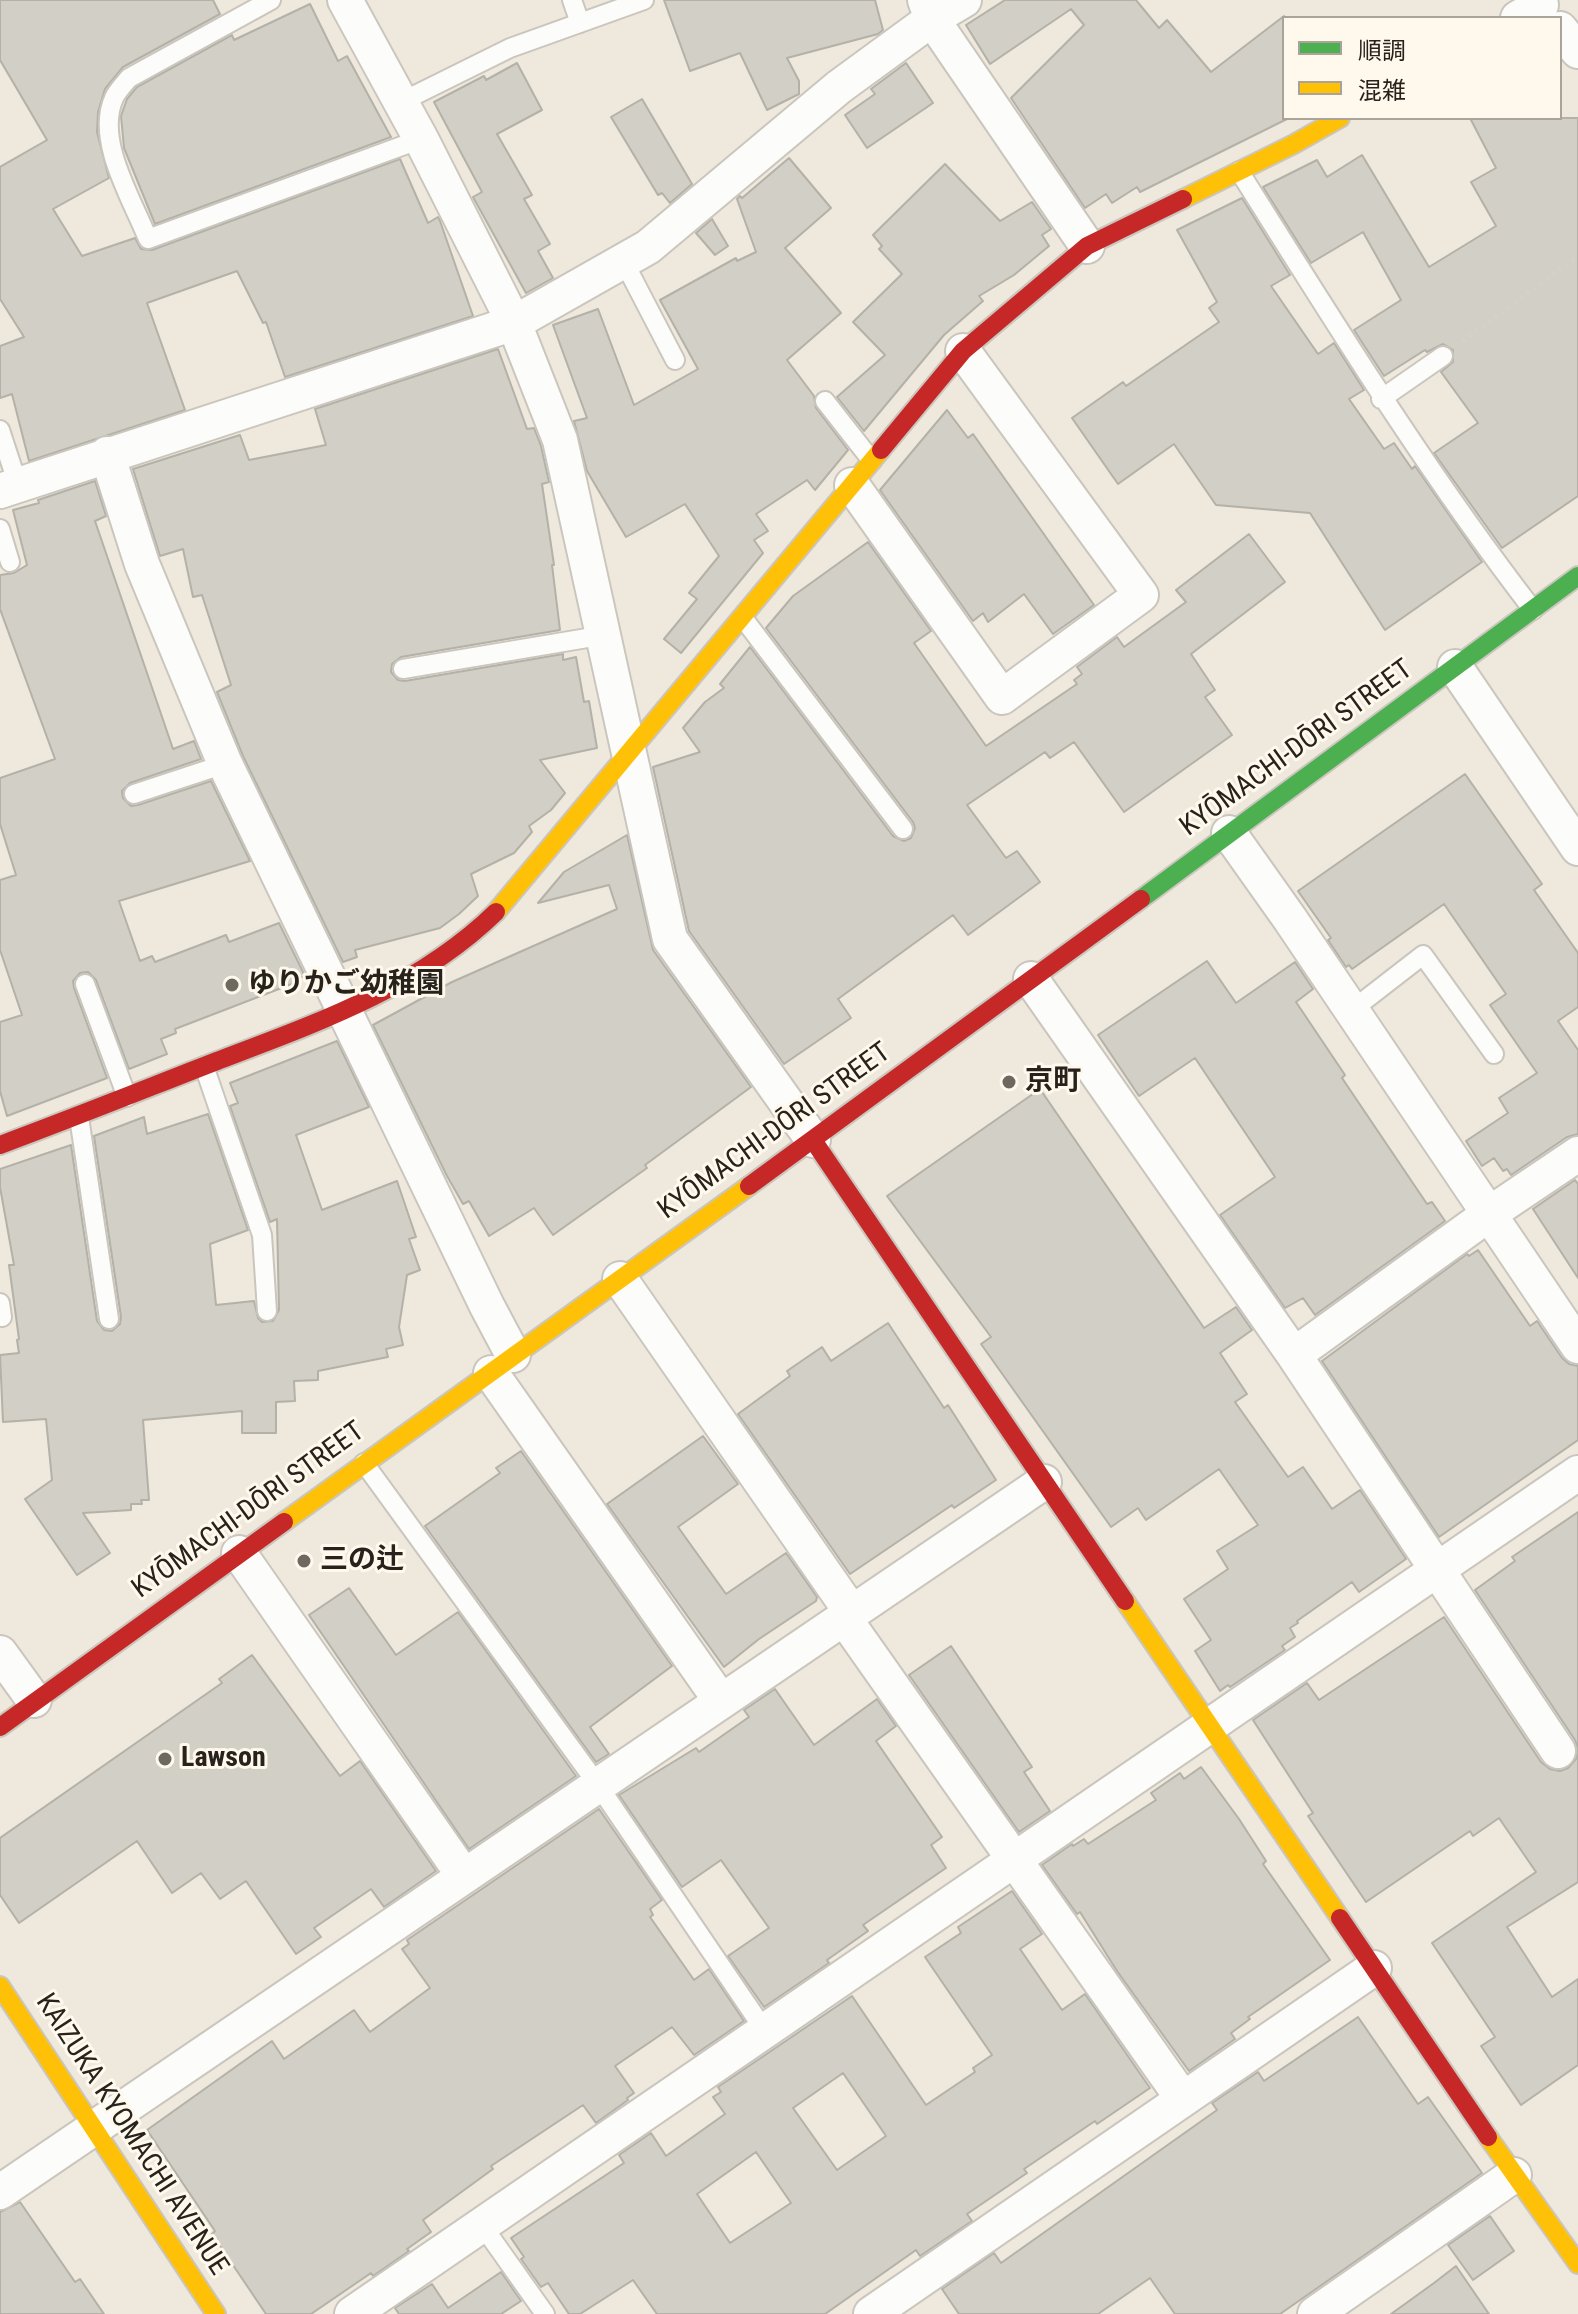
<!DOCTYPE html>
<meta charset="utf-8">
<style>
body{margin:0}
#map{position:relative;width:1578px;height:2314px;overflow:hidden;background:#eee8dd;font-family:"Roboto Condensed","Noto Sans JP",sans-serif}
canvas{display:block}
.legend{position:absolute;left:1282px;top:16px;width:280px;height:104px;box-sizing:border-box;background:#fff8ec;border:2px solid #a9a399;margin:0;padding:10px 14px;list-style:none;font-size:24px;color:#27231c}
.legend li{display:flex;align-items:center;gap:16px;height:40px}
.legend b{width:40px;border:2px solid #a9a399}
</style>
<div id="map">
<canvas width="1578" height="2314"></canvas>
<ul class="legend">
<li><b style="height:10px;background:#4caf50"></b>順調</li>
<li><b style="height:10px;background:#ffc107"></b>混雑</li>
</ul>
</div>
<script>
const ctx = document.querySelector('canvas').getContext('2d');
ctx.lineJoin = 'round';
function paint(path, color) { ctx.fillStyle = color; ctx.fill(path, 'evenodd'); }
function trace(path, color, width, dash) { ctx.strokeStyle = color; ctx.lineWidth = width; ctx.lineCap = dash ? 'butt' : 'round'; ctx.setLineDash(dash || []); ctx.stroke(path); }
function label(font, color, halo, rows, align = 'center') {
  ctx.font = font + ' "Roboto Condensed","Noto Sans JP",sans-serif'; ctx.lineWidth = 6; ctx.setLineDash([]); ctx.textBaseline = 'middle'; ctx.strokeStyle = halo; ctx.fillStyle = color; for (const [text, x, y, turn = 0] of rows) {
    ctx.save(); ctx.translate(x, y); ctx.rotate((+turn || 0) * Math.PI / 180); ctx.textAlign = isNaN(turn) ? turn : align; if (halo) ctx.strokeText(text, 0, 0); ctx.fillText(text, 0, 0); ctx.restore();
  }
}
const building = new Path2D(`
 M 0,0 L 213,0 L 220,14 L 123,67 L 105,89 L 98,112 L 97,132 L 109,178 L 53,209 L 82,256 L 135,238 L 141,249 L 152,250 L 400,159 L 428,223 L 438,217 L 440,221 L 473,316 L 285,377 L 266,322 L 263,323 L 237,271 L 147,303 L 185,410 L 29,461 L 12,394 L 0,398 L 0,346 L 24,337 L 0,299 L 0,167 L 47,140 L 0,60 Z
 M 664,0 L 875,0 L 883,30 L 878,34 L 787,58 L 799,81 L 799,94 L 767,110 L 740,53 L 690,71 Z
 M 1005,0 L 1136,0 L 1159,28 L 1167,20 L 1211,72 L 1284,16 L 1284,118 L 1289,118 L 1140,192 L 1137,187 L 1112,203 L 1106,194 L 1085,208 L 1011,98 L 1084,25 L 1071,9 L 990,64 L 966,25 Z
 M 310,4 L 338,61 L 347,56 L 391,137 L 155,224 L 124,148 L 121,116 L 127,99 L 137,87 L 232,35 L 234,40 Z
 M 517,63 L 542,110 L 497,134 L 532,195 L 524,199 L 550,244 L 538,251 L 553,278 L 526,293 L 473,197 L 482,192 L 434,102 L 484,76 L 486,80 Z
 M 906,63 L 933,103 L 867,148 L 845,115 L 875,94 L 871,89 Z
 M 642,99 L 692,184 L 670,203 L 662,193 L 658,195 L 611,117 Z
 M 1470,118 L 1578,118 L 1578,496 L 1502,548 L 1434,453 L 1478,423 L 1441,372 L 1453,362 L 1453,350 L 1443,344 L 1427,352 L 1425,350 L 1384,376 L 1354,330 L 1401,300 L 1363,232 L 1311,263 L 1263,187 L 1317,160 L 1327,177 L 1362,155 L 1429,267 L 1496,226 L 1471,182 L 1496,168 Z
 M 789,158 L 831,208 L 785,248 L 841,313 L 787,360 L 814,396 L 816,408 L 848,450 L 815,490 L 807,480 L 756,514 L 768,531 L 754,540 L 763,553 L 681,653 L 664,639 L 697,599 L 689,593 L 719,556 L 685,504 L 626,537 L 587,471 L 574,421 L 587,418 L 553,325 L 598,309 L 634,405 L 698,369 L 660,300 L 736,258 L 737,261 L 756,252 L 737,199 L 740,196 L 742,198 Z
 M 945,164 L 1000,221 L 1032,202 L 1051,229 L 1042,235 L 1049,246 L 1014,275 L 979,296 L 983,301 L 944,335 L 864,431 L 837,397 L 885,355 L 853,322 L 902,274 L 879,249 L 882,246 L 873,235 Z
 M 1242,198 L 1290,275 L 1271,286 L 1318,354 L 1334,343 L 1364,390 L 1349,399 L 1384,449 L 1394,443 L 1412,469 L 1415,466 L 1482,562 L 1385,630 L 1310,513 L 1216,505 L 1174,444 L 1118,484 L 1072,418 L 1123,382 L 1126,386 L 1219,322 L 1209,308 L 1217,302 L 1177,230 Z
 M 712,219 L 728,246 L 715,255 L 696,233 Z
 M 498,349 L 527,429 L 534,428 L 541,446 L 549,482 L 542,484 L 554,565 L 552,565 L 560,630 L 401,657 L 392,664 L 391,672 L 398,680 L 405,681 L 563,654 L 563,660 L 576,657 L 584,702 L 589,701 L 597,748 L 540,760 L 565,793 L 551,810 L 529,826 L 532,832 L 514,853 L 471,874 L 478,896 L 459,914 L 440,928 L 355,950 L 357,957 L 343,962 L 243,756 L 217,692 L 231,685 L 202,595 L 193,597 L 183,549 L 160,556 L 133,469 L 240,435 L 249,460 L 326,445 L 315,409 Z
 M 947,410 L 968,438 L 973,434 L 1094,605 L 1053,634 L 1024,594 L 988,622 L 983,613 L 973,621 L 880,490 Z
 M 95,481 L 106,516 L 95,521 L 173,749 L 194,741 L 201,759 L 130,783 L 122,791 L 123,798 L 131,806 L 138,805 L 211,781 L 250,861 L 119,901 L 140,961 L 152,956 L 155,962 L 226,935 L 229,942 L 279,923 L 305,976 L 296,979 L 297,982 L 175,1029 L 176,1033 L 161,1039 L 167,1054 L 129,1069 L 96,980 L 88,972 L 80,973 L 73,981 L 74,988 L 107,1078 L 7,1116 L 0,1091 L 0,1022 L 22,1015 L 0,950 L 0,880 L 16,875 L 0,824 L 0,778 L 55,759 L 0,609 L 0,575 L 14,573 L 27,565 L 13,510 L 39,503 L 38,500 Z
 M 1249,534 L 1285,582 L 1191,654 L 1215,690 L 1205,697 L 1232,735 L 1124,812 L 1074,742 L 1050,758 L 1045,752 L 967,805 L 1006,858 L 1017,851 L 1040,882 L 968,935 L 953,915 L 838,999 L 851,1018 L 784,1064 L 689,931 L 653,767 L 700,752 L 683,728 L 705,702 L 724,688 L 720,684 L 750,647 L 893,836 L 904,841 L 911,838 L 915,828 L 913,822 L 766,628 L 793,596 L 868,542 L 931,631 L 914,643 L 986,746 L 1077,684 L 1074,680 L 1082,674 L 1077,667 L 1117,637 L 1124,647 L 1186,602 L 1176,590 Z
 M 1465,774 L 1542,884 L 1534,890 L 1578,953 L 1578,1007 L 1558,1021 L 1578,1050 L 1578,1134 L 1567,1137 L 1511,1175 L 1507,1169 L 1503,1171 L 1494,1158 L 1482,1166 L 1466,1141 L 1508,1113 L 1499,1098 L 1537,1073 L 1490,1005 L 1506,994 L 1444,904 L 1352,969 L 1349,965 L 1346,967 L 1328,940 L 1331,938 L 1298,891 Z
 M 627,835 L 653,950 L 751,1087 L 645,1165 L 647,1168 L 553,1235 L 534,1208 L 489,1236 L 469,1201 L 463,1204 L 447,1176 L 373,1025 L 452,982 L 617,909 L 609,885 L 538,903 L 564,872 Z
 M 1207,961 L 1236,1003 L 1295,962 L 1313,989 L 1296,1002 L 1345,1075 L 1342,1078 L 1427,1204 L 1432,1202 L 1445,1221 L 1315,1315 L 1303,1298 L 1285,1308 L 1220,1215 L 1275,1177 L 1195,1058 L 1139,1096 L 1098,1035 Z
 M 337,1041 L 369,1107 L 296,1135 L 322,1210 L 397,1181 L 416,1237 L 409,1239 L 420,1270 L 407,1275 L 399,1327 L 403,1345 L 386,1349 L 388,1357 L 318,1371 L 318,1380 L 294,1381 L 295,1401 L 276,1402 L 276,1433 L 242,1433 L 242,1411 L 143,1420 L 149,1500 L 141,1500 L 142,1504 L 131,1504 L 131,1510 L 83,1513 L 110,1553 L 77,1575 L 25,1499 L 52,1480 L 46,1419 L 3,1422 L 0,1355 L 19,1353 L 17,1340 L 19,1339 L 9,1265 L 14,1265 L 0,1187 L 0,1169 L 71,1145 L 97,1321 L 104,1330 L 112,1331 L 120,1324 L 121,1317 L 94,1136 L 144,1117 L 147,1134 L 208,1114 L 248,1230 L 210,1244 L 216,1305 L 254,1301 L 258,1318 L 262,1322 L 273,1321 L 279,1310 L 277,1219 L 270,1222 L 230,1106 L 238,1103 L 230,1083 Z
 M 1040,1089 L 1204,1328 L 1236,1307 L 1252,1330 L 1220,1353 L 1247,1394 L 1235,1402 L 1288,1477 L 1303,1467 L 1332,1509 L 1360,1490 L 1406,1559 L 1359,1592 L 1352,1582 L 1297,1621 L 1298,1623 L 1290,1628 L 1295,1637 L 1282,1646 L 1285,1650 L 1230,1687 L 1228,1685 L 1220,1691 L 1195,1651 L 1211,1640 L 1184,1599 L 1228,1569 L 1217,1551 L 1258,1525 L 1219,1469 L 1146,1520 L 1138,1508 L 1111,1527 L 981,1344 L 991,1337 L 887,1196 Z
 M 1575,1180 L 1578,1184 L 1578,1278 L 1533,1209 Z
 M 1478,1250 L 1530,1326 L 1537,1321 L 1562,1358 L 1569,1364 L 1578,1366 L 1578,1440 L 1439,1537 L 1322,1361 L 1467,1254 L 1469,1256 Z
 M 888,1323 L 944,1408 L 948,1405 L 996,1480 L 954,1508 L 952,1505 L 850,1574 L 738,1414 L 790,1376 L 787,1371 L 822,1347 L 831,1361 Z
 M 703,1436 L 738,1484 L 678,1527 L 726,1594 L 786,1553 L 817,1597 L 816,1601 L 759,1639 L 724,1667 L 607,1504 Z
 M 521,1451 L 672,1666 L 590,1727 L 609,1754 L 596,1762 L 425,1526 L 500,1473 L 496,1468 Z
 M 1578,1512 L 1578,1882 L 1507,1927 L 1552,1997 L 1578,1979 L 1578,2065 L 1521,2105 L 1481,2046 L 1495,2037 L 1432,1943 L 1536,1872 L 1499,1818 L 1473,1836 L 1470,1831 L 1366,1902 L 1308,1816 L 1313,1813 L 1253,1720 L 1307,1683 L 1319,1700 L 1444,1617 L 1541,1762 L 1550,1769 L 1560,1771 L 1568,1768 L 1576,1759 L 1578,1749 L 1575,1740 L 1475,1590 L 1515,1561 L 1512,1557 Z
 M 349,1588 L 396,1655 L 458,1612 L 576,1776 L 469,1849 L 309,1615 Z
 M 951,1646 L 1032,1767 L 1024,1772 L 1050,1811 L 1019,1832 L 909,1675 Z
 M 252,1655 L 340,1776 L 360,1761 L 436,1871 L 384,1907 L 371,1889 L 314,1928 L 321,1937 L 296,1954 L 246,1881 L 220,1899 L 201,1873 L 172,1893 L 137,1841 L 19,1923 L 0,1895 L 0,1838 L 222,1683 L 219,1679 Z
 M 775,1689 L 814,1745 L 877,1699 L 896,1726 L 876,1741 L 942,1837 L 931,1845 L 946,1868 L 863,1925 L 868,1931 L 827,1960 L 829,1963 L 764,2007 L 728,1956 L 769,1928 L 721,1860 L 682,1887 L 619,1795 L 696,1748 L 699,1752 L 749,1717 L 744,1710 Z
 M 1201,1767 L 1239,1819 L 1266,1861 L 1263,1864 L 1330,1960 L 1248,2017 L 1250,2019 L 1231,2033 L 1235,2039 L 1189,2071 L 1117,1971 L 1080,1912 L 1077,1914 L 1042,1865 L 1072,1844 L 1073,1846 L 1084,1839 L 1088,1844 L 1156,1800 L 1151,1793 L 1180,1773 L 1184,1779 Z
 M 599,1809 L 662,1900 L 650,1909 L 653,1915 L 650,1917 L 694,1980 L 709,1969 L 744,2021 L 694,2055 L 672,2027 L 615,2066 L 634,2093 L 627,2098 L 628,2100 L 596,2123 L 583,2105 L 491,2166 L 493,2169 L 423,2220 L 431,2232 L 407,2249 L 409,2251 L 373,2276 L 371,2273 L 311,2314 L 266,2314 L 212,2234 L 215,2231 L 147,2130 L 272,2041 L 284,2059 L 354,2010 L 370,2032 L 430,1988 L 402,1949 L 409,1944 L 407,1940 Z
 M 1012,1891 L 1042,1934 L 1020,1949 L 1062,2010 L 1085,1994 L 1150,2088 L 1097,2124 L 1095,2121 L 1024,2169 L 1027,2173 L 967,2214 L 972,2221 L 920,2256 L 916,2250 L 825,2314 L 657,2314 L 633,2280 L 580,2314 L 569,2314 L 548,2283 L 541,2287 L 521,2259 L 524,2257 L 511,2238 L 624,2163 L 619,2155 L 651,2133 L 666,2156 L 725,2114 L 713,2097 L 721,2092 L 718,2087 L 852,1996 L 926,2105 L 975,2072 L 973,2068 L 992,2055 L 925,1957 L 961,1933 L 958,1927 ZM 843,2073 L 886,2136 L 837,2170 L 793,2108 ZM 756,2152 L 791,2203 L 730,2243 L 697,2194 Z
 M 1358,2017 L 1418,2104 L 1428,2097 L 1482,2173 L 1280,2314 L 1175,2314 L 1150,2278 L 1098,2314 L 959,2314 L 942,2289 L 994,2253 L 1001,2263 L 1217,2110 L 1212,2103 L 1258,2072 L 1264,2081 Z
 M 20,2202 L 75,2282 L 80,2279 L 104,2314 L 0,2314 L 0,2212 Z
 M 1490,2216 L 1514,2251 L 1473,2280 L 1448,2245 Z
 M 1456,2266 L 1489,2314 L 1391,2314 L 1434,2283 Z
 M 501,2272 L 521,2301 L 501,2314 L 399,2314 L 395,2308 L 432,2284 L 448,2308 Z`);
paint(building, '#d1cfc6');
trace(building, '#b3b1a8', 2);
const lane = new Path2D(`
 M 271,0 L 129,78 C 124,84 117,91 114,98 C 95,140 132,199 148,239 L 421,139
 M 572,0 L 580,23
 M 401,102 L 510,48 L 644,0
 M 1239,171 C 1333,320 1425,470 1533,610
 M 624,262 L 675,360
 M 1381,399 L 1443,356
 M 825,401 L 872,461
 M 0,430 L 18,485
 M 0,529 L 10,562
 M 743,618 L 903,829
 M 403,669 L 605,635
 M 134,794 L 225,764
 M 85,984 L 127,1097
 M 1352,1010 L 1423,955 L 1494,1054
 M 204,1066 L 262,1235 L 267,1311
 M 79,1117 L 109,1319
 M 0,1303 L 2,1317
 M 364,1463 L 598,1785 L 765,2031
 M 482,2225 L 545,2314`);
const street = new Path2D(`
 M 345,0 L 421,139 L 514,323 L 560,440 L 670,939 L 813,1140
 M 925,0 L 932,19 L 1087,246
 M 1518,18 L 1541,5
 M 1560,29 L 1578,51
 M 107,454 L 142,564 L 225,764 L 487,1306 L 513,1355
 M 852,485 L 1002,697 L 1141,595 L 963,351
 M 0,491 L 514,323 L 648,247 L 839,87 L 932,19 L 964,0
 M 1455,667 L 1578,848
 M 1229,833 L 1290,919 L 1578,1346
 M 1031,979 L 1294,1355 L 1558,1751
 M 620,1279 L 852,1613
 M 1294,1355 L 1489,1214 L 1578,1154
 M 491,1373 L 721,1701
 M 239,1553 L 464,1876
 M 844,1618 L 1183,2099
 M 0,1653 L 34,1700
 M 0,2192 L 1044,1482
 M 352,2314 L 1578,1473
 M 871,2314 L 1374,1968
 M 1315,2314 L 1514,2175`);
const fast = new Path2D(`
 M 1141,899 L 1578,576`);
const slow = new Path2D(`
 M 1183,199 L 1294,144 L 1340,118
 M 496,912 L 881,450
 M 284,1522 L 749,1186
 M 1125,1601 L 1340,1918
 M 0,1986 L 216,2314
 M 1488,2137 L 1578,2264`);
const jam = new Path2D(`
 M 881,450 L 963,351 L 1087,246 L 1183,199
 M 813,1140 L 1125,1601
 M 0,1145 C 73,1118 145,1089 217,1061 C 317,1023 418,988 496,912
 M 749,1186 L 1141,899
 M 0,1727 L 284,1522
 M 1340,1918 L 1488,2137`);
trace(lane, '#cbc6bd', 22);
trace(street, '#cbc6bd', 38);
trace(fast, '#cbc6bd', 22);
trace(slow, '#cbc6bd', 22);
trace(jam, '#cbc6bd', 22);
trace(new Path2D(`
 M 1463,341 L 1578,256`), '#d3d2cf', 5, [2, 6]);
trace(lane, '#fcfcfa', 18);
trace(street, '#fcfcfa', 34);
trace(fast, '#4caf50', 18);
trace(slow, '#ffc107', 18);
trace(jam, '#c62828', 18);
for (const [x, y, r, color] of [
 [232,985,8,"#6d6860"],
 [1009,1082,8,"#6d6860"],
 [304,1561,8,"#6d6860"],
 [165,1759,8,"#6d6860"]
]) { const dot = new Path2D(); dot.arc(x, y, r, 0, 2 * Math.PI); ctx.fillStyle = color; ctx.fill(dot); trace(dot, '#fff8ec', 3); }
label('28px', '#27231c', '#fff8ec', [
 ["KYŌMACHI-DŌRI STREET",1297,749,-36],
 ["KYŌMACHI-DŌRI STREET",775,1132,-36],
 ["KYŌMACHI-DŌRI STREET",249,1511,-36],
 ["KAIZUKA KYOMACHI AVENUE",131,2135,57]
]);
label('bold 28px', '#27231c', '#fff8ec', [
 ["ゆりかご幼稚園",248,985],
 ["京町",1025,1082],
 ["三の辻",320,1561],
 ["Lawson",181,1759]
], 'left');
</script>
